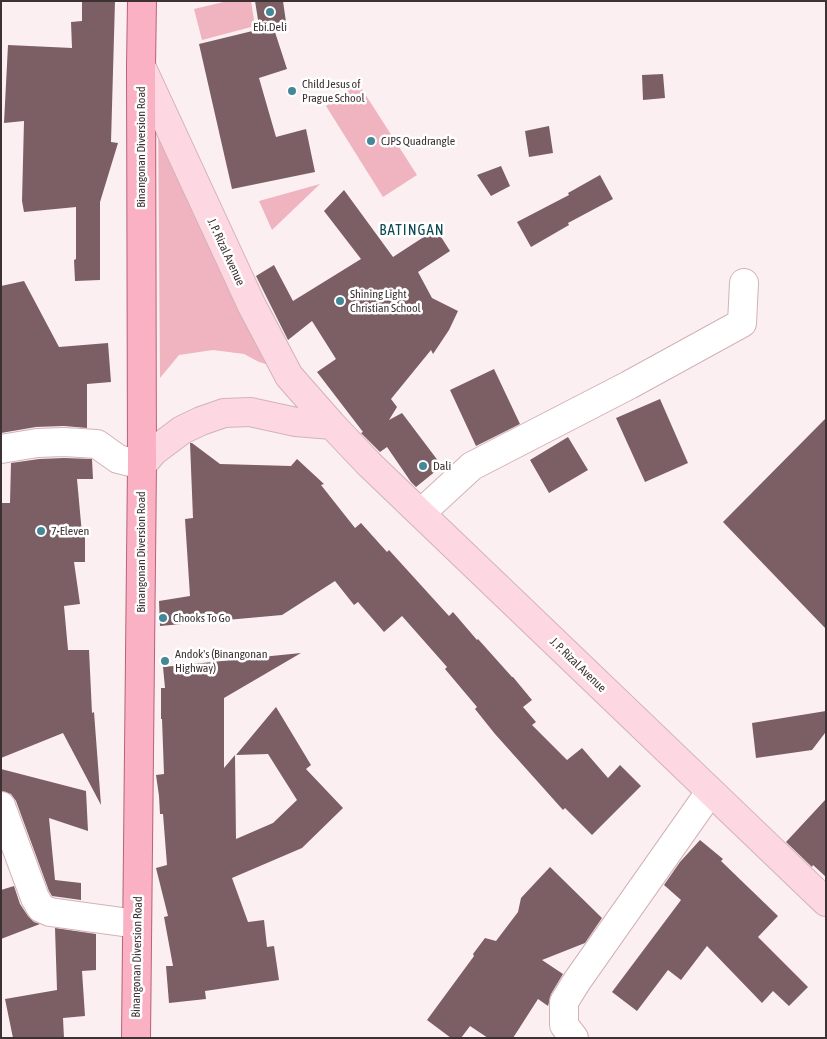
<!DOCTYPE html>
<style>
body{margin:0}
#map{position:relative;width:827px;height:1039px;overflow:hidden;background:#fceff1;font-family:"Asap Condensed",sans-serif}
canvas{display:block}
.frame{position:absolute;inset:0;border:2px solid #3d3133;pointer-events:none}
</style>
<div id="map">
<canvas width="827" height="1039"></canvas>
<div class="frame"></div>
</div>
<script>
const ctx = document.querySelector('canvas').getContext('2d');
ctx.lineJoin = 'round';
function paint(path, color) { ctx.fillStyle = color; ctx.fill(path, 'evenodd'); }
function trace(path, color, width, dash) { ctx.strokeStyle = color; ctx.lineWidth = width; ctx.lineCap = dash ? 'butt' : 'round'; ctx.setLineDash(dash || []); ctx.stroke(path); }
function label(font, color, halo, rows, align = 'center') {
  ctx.font = font + ' "Asap Condensed",sans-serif'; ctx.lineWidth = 5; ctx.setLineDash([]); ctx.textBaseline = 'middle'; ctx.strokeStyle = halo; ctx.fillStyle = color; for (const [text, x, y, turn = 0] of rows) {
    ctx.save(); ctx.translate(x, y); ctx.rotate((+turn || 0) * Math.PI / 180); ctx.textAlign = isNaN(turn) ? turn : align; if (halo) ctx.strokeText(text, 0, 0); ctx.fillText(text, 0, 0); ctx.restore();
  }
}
paint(new Path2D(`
 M 228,1 L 251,1 L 255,26 L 202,40 L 194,9 Z
 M 358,83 L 417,175 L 383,197 L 326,106 Z
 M 158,109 L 286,370 L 259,362 L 244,354 L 213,350 L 179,355 L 160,378 Z
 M 320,184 L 272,230 L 259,201 Z`), '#efb4c0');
paint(new Path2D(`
 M 82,1 L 115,1 L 111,142 L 118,143 L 100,202 L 100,280 L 75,281 L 74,260 L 76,259 L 76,207 L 24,212 L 22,201 L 24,121 L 4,123 L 8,45 L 72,48 L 71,22 L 82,21 Z
 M 255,1 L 283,1 L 286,22 L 259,26 Z
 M 273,26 L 287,69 L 259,78 L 276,137 L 306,129 L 315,172 L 232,189 L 199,44 Z
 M 663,74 L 665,98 L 643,100 L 642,75 Z
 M 549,126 L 553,153 L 529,157 L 525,131 Z
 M 501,166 L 510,186 L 491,196 L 477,175 Z
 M 600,175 L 613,199 L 568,223 L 569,225 L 531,247 L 517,222 L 569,195 L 568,193 Z
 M 344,190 L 393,257 L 436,229 L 450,251 L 418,272 L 432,298 L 458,311 L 449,330 L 433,354 L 431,350 L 391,399 L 397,407 L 389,420 L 402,413 L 442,466 L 416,487 L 411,482 L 387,447 L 380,452 L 361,433 L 363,432 L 317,372 L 336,359 L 312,321 L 288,340 L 256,276 L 274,265 L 293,301 L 361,259 L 324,211 Z
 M 24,281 L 59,347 L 108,343 L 111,382 L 87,384 L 87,428 L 64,426 L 36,427 L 1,433 L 1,286 Z
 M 494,369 L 520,424 L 476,446 L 450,390 Z
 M 660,399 L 688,463 L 645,482 L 616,418 Z
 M 826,418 L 826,629 L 723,522 Z
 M 568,437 L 588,470 L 549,493 L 530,460 Z
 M 190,443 L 192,443 L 220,464 L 291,466 L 297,459 L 324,484 L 321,485 L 355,528 L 361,523 L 387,552 L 389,550 L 449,616 L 453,612 L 477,640 L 478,639 L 512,677 L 513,677 L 532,700 L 523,707 L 536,722 L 532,725 L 567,760 L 582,748 L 608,778 L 620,765 L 641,786 L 592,835 L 565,808 L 563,810 L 495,734 L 475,709 L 477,707 L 445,669 L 447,667 L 402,616 L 384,632 L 358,602 L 354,605 L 335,581 L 282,615 L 160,626 L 159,601 L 190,596 L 185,519 L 193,518 Z
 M 64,458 L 92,459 L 93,479 L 77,479 L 82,534 L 85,534 L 85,562 L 74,562 L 80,604 L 64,606 L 68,650 L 89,650 L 92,713 L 94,712 L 101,805 L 63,733 L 1,758 L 1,503 L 10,503 L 11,463 L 39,459 Z
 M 301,653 L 224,698 L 224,768 L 235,755 L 236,839 L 273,823 L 297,800 L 268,754 L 236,755 L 276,707 L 311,765 L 306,769 L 343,808 L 302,848 L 232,878 L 248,922 L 264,920 L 267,947 L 274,946 L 279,980 L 205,991 L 206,999 L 169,1003 L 166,966 L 173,966 L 164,917 L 168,916 L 156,868 L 167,865 L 163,814 L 160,814 L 159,796 L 156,775 L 164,774 L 162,719 L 161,719 L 161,688 L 165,688 L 163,667 Z
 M 826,711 L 826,730 L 825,733 L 812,750 L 756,758 L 752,723 Z
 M 1,769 L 86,791 L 88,831 L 49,818 L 55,880 L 81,883 L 81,900 L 52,896 L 49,891 L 16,801 L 11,794 L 1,791 Z
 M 826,799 L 826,877 L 813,865 L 812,867 L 786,842 Z
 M 700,840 L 723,859 L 721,861 L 778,916 L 758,937 L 808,987 L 789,1006 L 773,991 L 762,1003 L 707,946 L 681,980 L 668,970 L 637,1011 L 612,992 L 681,900 L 664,885 L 680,862 Z
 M 550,867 L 602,918 L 585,943 L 542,960 L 563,974 L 551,994 L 548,1006 L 538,999 L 513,1038 L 488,1038 L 470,1026 L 461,1038 L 451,1038 L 427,1020 L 474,956 L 473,954 L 485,938 L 496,941 L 518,912 L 521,898 Z
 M 14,886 L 20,904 L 28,916 L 34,922 L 40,924 L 1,939 L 1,890 Z
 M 55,928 L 96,934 L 96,970 L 82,971 L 85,1016 L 63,1018 L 64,1038 L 13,1038 L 5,999 L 57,990 Z`), '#7b5f65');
const street = new Path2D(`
 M 1,449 L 37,443 L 64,442 L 97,444 L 118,459 L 142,465
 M 421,513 L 472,466 L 629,385 L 742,323 L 744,283
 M 1,806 L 35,898 L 41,908 L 50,912 L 137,924
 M 574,1038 L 564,1025 L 564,1002 L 577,981 L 710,792`);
const secondary = new Path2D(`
 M 141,66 L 252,306 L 289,376 L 332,425 L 369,464 L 826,902
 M 142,465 L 154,451 L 182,430 L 201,421 L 224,413 L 250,412 L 296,422 L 332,425`);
const primary = new Path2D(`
 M 136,1038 L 142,465 L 141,66 L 142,1`);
trace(street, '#d2b2b8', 30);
trace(secondary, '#d2b2b8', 30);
trace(primary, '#b76278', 30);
trace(street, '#fff', 28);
trace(secondary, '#fdd8e2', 28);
trace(primary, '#fbb1c4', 28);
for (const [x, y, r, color] of [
 [270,12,5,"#448797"],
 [292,91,5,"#448797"],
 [371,141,5,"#448797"],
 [340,301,5,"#448797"],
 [423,466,5,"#448797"],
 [41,531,5,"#448797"],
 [163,618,5,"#448797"],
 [165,661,5,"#448797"]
]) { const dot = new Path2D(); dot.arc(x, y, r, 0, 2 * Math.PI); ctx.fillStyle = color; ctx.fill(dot); trace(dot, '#fff', 2); }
label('12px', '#3d3133', '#fff', [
 ["Ebi.Deli",270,27,"center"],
 ["Child Jesus of",302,84],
 ["Prague School",302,98],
 ["CJPS Quadrangle",381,141],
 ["Shining Light",350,294],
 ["Christian School",350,308],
 ["Dali",433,466],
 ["7-Eleven",51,531],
 ["Chooks To Go",173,618],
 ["Andok's (Binangonan",175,654],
 ["Highway)",175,668]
], 'left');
label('12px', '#3d3133', '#fff', [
 ["Binangonan Diversion Road",141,147,-90],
 ["J. P. Rizal Avenue",226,252,65],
 ["Binangonan Diversion Road",141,552,-90],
 ["J. P. Rizal Avenue",578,665,44],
 ["Binangonan Diversion Road",137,957,-89]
]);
ctx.letterSpacing = '1px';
label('15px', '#0e4955', '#fff', [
 ["BATINGAN",412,230]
]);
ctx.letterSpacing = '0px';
</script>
